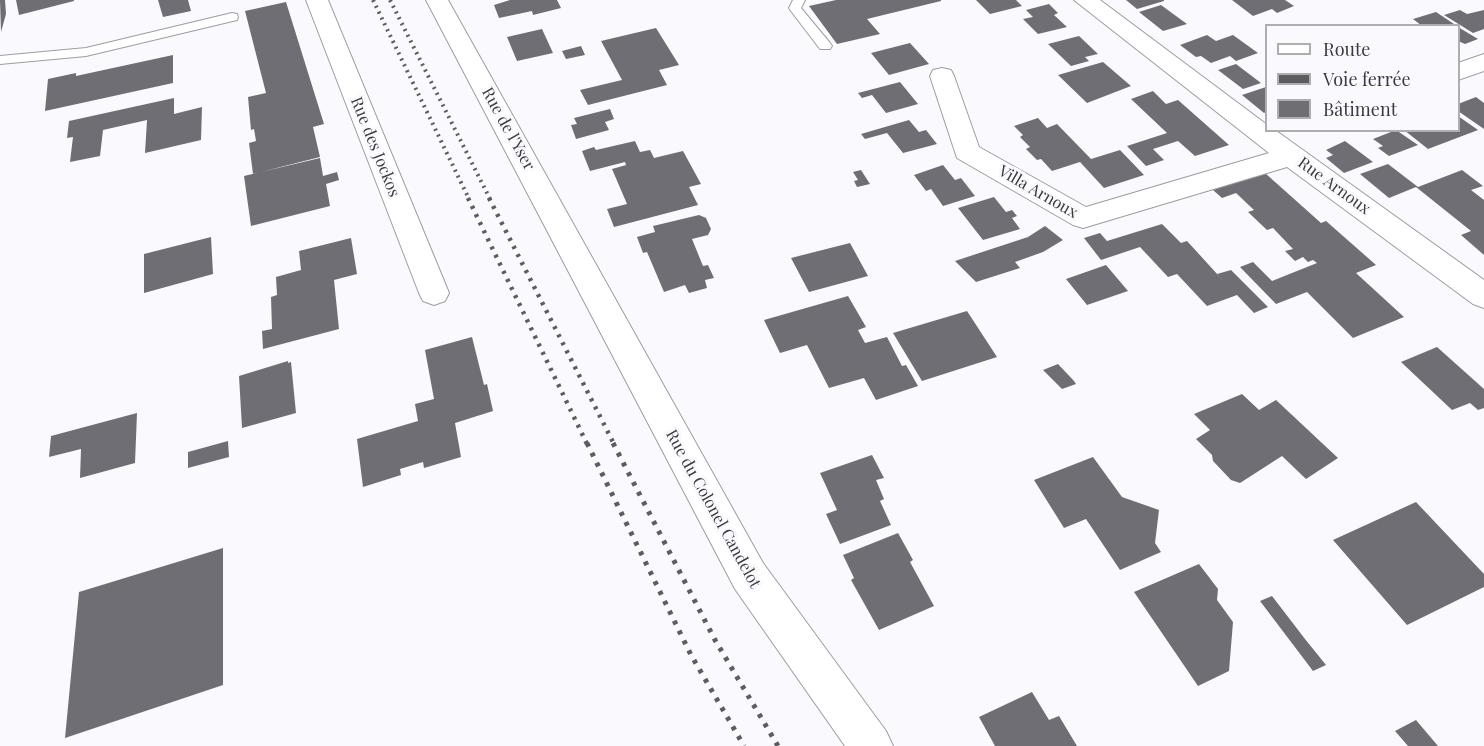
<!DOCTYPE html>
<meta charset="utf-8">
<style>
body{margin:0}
#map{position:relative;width:1484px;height:746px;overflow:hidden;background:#fafafe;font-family:"Playfair Display",serif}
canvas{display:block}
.legend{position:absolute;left:1265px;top:24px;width:195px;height:108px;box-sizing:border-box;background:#fafafe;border:2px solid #aeaeb1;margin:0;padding:8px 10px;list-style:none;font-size:18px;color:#3b3b3e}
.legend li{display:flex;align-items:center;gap:12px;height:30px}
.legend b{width:30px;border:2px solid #aeaeb1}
</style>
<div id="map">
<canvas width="1484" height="746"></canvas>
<ul class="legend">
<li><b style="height:8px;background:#fff"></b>Route</li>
<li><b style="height:8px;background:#5d5d60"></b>Voie ferrée</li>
<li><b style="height:16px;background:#6e6e74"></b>Bâtiment</li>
</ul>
</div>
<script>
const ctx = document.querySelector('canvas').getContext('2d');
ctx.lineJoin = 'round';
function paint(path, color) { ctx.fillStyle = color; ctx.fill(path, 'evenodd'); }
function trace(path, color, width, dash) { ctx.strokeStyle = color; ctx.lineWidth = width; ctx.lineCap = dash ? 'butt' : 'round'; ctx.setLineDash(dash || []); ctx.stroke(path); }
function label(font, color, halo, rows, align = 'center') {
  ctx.font = font + ' "Playfair Display",serif'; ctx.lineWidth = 6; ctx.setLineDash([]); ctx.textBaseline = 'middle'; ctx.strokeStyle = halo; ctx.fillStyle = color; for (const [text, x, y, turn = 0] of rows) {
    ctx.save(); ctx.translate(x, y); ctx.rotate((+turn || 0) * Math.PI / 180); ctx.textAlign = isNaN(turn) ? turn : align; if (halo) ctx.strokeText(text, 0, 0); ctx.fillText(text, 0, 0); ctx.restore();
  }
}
paint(new Path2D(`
 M 0,0 L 5,0 L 6,14 L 1,32 Z
 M 16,0 L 74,0 L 74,1 L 19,15 Z
 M 158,0 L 188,0 L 191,11 L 163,17 Z
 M 510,0 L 557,0 L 561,8 L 533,15 L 532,11 L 499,18 L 494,5 Z
 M 836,0 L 941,0 L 941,1 L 867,19 L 880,34 L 837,44 L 809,6 Z
 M 976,0 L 1016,0 L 1022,6 L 990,14 Z
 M 1126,0 L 1164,0 L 1164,1 L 1137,9 Z
 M 1232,0 L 1285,0 L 1294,6 L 1277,13 L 1272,9 L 1253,16 Z
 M 286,2 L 324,124 L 313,127 L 320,157 L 253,174 L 249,143 L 256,141 L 254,129 L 251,130 L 248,97 L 266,93 L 245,11 Z
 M 1049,4 L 1058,13 L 1054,15 L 1067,27 L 1038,34 L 1023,19 L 1033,17 L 1026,10 Z
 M 1161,5 L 1187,24 L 1163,31 L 1139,12 Z
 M 1460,10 L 1467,14 L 1484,10 L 1484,29 L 1473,33 L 1444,15 Z
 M 1436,12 L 1457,26 L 1422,26 L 1413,19 Z
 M 1458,27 L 1478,39 L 1465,44 L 1458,41 Z
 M 656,28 L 679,65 L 659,70 L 667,85 L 588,105 L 580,90 L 622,80 L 601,41 Z
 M 542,29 L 553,53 L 517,61 L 507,37 Z
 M 1207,35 L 1216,41 L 1233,35 L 1258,53 L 1236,61 L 1230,56 L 1211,63 L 1201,56 L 1196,57 L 1180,45 Z
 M 1079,36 L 1098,54 L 1085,57 L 1089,61 L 1071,66 L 1048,44 Z
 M 910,43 L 929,64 L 889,75 L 871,53 Z
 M 581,46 L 585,55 L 566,59 L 562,51 Z
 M 173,55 L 173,83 L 45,111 L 48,79 L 76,73 L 76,76 Z
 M 1103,62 L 1131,86 L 1087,103 L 1058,75 Z
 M 1236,64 L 1261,83 L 1243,89 L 1218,70 Z
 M 900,82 L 918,104 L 886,113 L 872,95 L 862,98 L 858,93 Z
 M 1266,87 L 1266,112 L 1264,113 L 1242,95 Z
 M 1153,91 L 1166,104 L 1178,100 L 1229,145 L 1195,156 L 1178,141 L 1153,149 L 1164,160 L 1146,166 L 1127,146 L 1167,133 L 1131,99 Z
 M 1476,97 L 1484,103 L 1484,129 L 1458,111 L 1458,104 Z
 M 174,98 L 174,114 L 202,107 L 201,140 L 145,153 L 147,120 L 103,130 L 100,156 L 70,162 L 73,137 L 67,138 L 69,121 Z
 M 610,109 L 614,119 L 605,122 L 609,130 L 576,139 L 571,125 L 577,124 L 574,118 Z
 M 1458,116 L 1478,130 L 1428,149 L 1404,130 L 1458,130 Z
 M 1038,118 L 1047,128 L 1057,124 L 1091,159 L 1120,150 L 1144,175 L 1104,188 L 1080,162 L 1052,171 L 1041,159 L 1037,160 L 1026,149 L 1030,147 L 1020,137 L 1023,135 L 1014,126 Z
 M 909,120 L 919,132 L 926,130 L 937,144 L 903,153 L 887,133 L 865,139 L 861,134 Z
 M 1396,130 L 1418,145 L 1389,156 L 1378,148 L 1383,146 L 1373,139 Z
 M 635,141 L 640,152 L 650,150 L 654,158 L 683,151 L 701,184 L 689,187 L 698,205 L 614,227 L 607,209 L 627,204 L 612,169 L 626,165 L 625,162 L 590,171 L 582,151 L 594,147 L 596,150 Z
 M 1345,141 L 1373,162 L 1344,173 L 1326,158 L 1333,155 L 1326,150 Z
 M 320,158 L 323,176 L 337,172 L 339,180 L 326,184 L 330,206 L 251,226 L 244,176 Z
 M 1388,164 L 1418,187 L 1462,170 L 1483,186 L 1471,190 L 1484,200 L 1484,255 L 1461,235 L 1471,231 L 1416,187 L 1389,198 L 1360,174 Z
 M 943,165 L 955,180 L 961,178 L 975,196 L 943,206 L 931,189 L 926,191 L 914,175 Z
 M 861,170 L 870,184 L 857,187 L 854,181 L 858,180 L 853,172 Z
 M 1265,173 L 1321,223 L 1326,221 L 1376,265 L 1356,273 L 1404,317 L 1353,338 L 1307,292 L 1276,304 L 1240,267 L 1253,262 L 1272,281 L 1317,263 L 1313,260 L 1308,262 L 1303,257 L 1295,261 L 1285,251 L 1293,249 L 1273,228 L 1267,230 L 1248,212 L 1254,210 L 1236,193 L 1222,198 L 1213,190 Z
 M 994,197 L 1006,212 L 1012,210 L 1017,216 L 1012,218 L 1020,229 L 983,240 L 958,208 Z
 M 699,215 L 706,218 L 711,229 L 708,235 L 692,239 L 703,266 L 708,265 L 714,278 L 705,280 L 707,288 L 689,293 L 685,285 L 664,292 L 647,252 L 643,253 L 637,237 L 655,232 L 653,226 Z
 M 1162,224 L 1181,243 L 1187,241 L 1229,287 L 1217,274 L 1231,270 L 1268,307 L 1254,313 L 1237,295 L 1207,306 L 1177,274 L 1168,277 L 1140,247 L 1101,260 L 1084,238 L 1100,233 L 1107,241 Z
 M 1045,226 L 1063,240 L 1043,252 L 1015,262 L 1020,268 L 976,282 L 955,261 L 1028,237 Z
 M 211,237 L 213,274 L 144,293 L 144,254 Z
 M 351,238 L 357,274 L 334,280 L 339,329 L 263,349 L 262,331 L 272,329 L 271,297 L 277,295 L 276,277 L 301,270 L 299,251 Z
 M 850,243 L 868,276 L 809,292 L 791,258 Z
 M 1106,265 L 1128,291 L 1087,305 L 1066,279 Z
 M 848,296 L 866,327 L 858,330 L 865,343 L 887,337 L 902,366 L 906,365 L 918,386 L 876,400 L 864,378 L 829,388 L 807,345 L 780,353 L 764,320 Z
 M 967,311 L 997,357 L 922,381 L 893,333 Z
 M 472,337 L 484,385 L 487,384 L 493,411 L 455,423 L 461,457 L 424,468 L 423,462 L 400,469 L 401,475 L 363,487 L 357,439 L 418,421 L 415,404 L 434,399 L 425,350 Z
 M 1437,347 L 1484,389 L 1484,408 L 1478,410 L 1470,403 L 1452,410 L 1401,362 Z
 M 288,361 L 288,363 L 291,362 L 296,413 L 242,428 L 239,376 Z
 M 1058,364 L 1074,381 L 1076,384 L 1062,389 L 1043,370 Z
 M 1242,394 L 1259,410 L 1276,400 L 1338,458 L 1306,479 L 1282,456 L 1240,483 L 1231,480 L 1213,461 L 1212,455 L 1196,439 L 1210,430 L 1194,414 Z
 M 137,413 L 135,463 L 80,478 L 81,449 L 49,457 L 51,436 Z
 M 228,441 L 229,457 L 188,468 L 188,452 Z
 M 872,455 L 884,478 L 876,480 L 884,499 L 880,501 L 891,525 L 840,544 L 826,514 L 837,510 L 820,473 Z
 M 1093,457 L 1122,497 L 1159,510 L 1155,543 L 1161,552 L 1120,570 L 1086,519 L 1064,528 L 1034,480 Z
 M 1416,502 L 1484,574 L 1484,587 L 1407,625 L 1333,540 Z
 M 898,533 L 913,560 L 910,562 L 934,606 L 879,630 L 851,580 L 854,578 L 843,555 Z
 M 223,548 L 223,685 L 65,738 L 79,592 Z
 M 1199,564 L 1218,589 L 1217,600 L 1233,622 L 1229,671 L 1198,686 L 1134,592 Z
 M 1272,596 L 1305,639 L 1326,665 L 1313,671 L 1260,601 Z
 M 1032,692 L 1049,720 L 1059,716 L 1077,746 L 995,746 L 979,717 Z
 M 1416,720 L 1438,746 L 1408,746 L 1395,731 Z`), '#6e6e74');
const service = new Path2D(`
 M 793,0 L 805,0 L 801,8 L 830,43 L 832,46 L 830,49 L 820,49 L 791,11 L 789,8 Z
 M 232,13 L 237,14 L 238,17 L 237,20 L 86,56 L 0,64 L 0,56 L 86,48 Z`);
const minor = new Path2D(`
 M 306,0 L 328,0 L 449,293 L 445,301 L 434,305 L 423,301 L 419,293 Z
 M 426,0 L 448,0 L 763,563 L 886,731 L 893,746 L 845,746 L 735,589 Z
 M 1074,0 L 1100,0 L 1266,124 L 1266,130 L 1275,130 L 1484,280 L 1484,308 L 1473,304 L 1287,167 L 1083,228 L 1073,225 L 957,158 L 930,76 L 933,70 L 942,68 L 951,70 L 954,76 L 979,147 L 1086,207 L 1269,153 Z
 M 1484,54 L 1484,71 L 1458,80 L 1458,63 Z`);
trace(service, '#9c9ca2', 2);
trace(minor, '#9c9ca2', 2);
paint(service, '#fff');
paint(minor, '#fff');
trace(new Path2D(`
 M 373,0 L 469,199
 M 390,0 L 490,199`), '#5d5d60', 4, [2, 4.5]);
trace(new Path2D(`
 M 468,198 L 587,444
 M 489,198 L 614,444`), '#5d5d60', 4.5, [3, 6]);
trace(new Path2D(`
 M 587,443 L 691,655 L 744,746
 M 613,443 L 715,640 L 778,746`), '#5d5d60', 5, [4, 7]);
label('16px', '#3b3b3e', '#fafafe', [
 ["Rue de l'Yser",508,129,61],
 ["Rue des Jockos",375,147,68],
 ["Rue Arnoux",1334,186,36],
 ["Villa Arnoux",1038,192,30],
 ["Rue du Colonel Candelot",713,509,61]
]);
</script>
